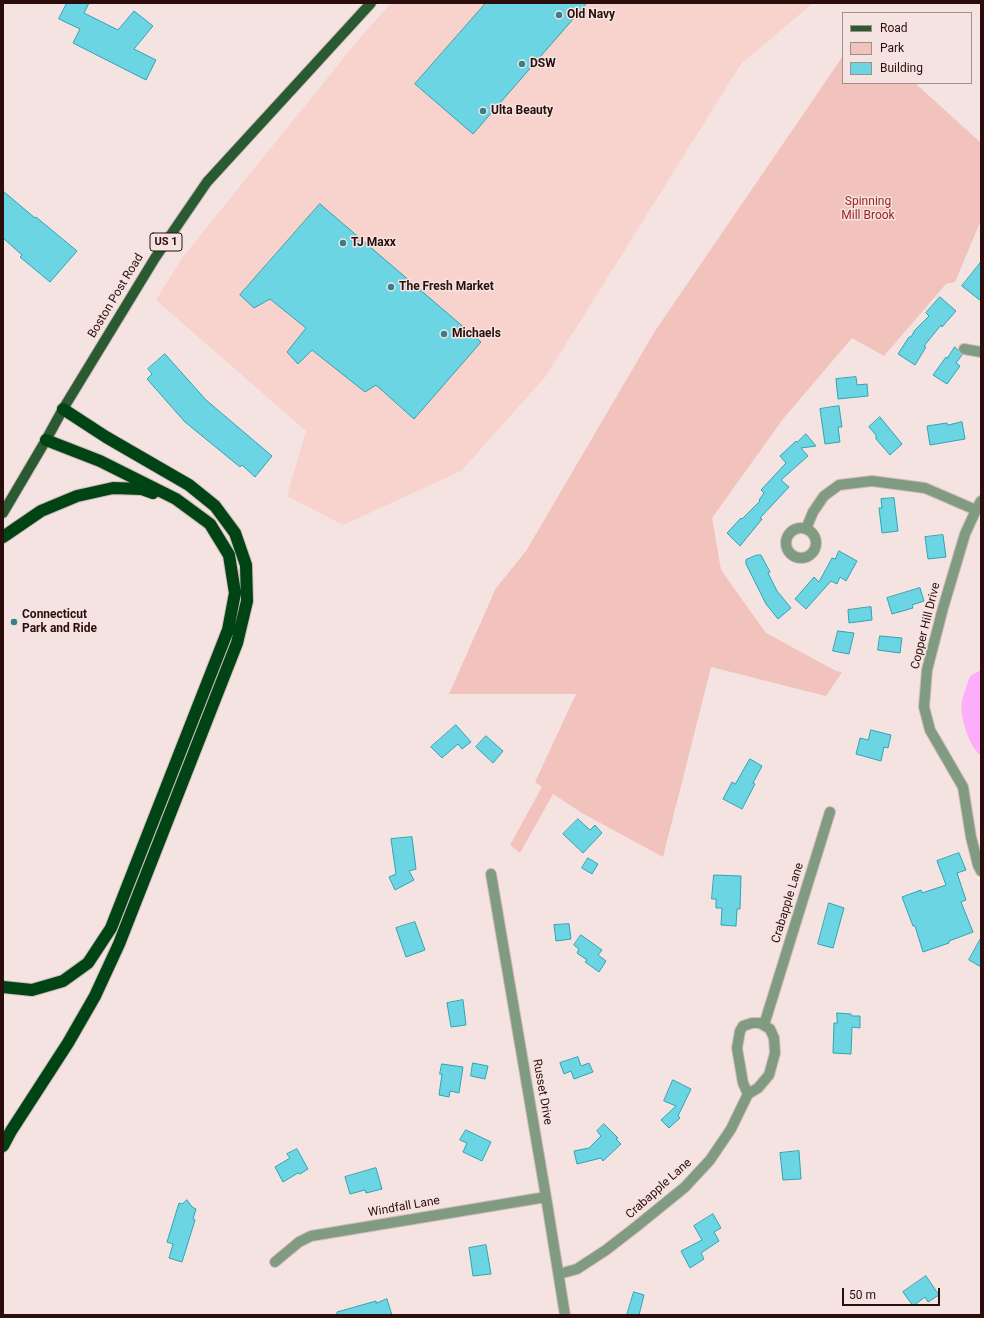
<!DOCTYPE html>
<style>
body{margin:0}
#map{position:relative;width:984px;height:1318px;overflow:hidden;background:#f5e3e1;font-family:Roboto,sans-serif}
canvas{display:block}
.frame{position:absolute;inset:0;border:4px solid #2b0e0b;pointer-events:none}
.legend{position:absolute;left:842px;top:12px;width:130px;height:72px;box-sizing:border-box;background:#f5e3e1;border:1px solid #a48e8b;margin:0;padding:5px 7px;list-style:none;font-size:12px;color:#2b0e0b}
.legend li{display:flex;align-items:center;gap:8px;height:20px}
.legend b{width:20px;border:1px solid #a48e8b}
.scale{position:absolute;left:842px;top:1288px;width:98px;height:18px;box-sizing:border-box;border:2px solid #2b0e0b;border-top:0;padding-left:5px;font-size:12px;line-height:14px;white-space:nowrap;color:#2b0e0b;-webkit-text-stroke:3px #f5e3e1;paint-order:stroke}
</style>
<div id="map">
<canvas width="984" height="1318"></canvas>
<div class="frame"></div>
<ul class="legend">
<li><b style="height:5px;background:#2a5a32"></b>Road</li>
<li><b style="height:11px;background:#f2c2bc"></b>Park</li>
<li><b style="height:11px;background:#6bd5e3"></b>Building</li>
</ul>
<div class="scale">50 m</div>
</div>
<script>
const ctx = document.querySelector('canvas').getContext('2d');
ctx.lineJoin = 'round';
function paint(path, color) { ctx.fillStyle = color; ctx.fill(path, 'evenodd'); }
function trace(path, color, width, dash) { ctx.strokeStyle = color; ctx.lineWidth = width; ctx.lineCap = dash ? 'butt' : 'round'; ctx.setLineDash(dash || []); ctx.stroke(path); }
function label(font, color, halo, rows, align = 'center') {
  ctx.font = font + ' Roboto,sans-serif'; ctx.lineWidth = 3; ctx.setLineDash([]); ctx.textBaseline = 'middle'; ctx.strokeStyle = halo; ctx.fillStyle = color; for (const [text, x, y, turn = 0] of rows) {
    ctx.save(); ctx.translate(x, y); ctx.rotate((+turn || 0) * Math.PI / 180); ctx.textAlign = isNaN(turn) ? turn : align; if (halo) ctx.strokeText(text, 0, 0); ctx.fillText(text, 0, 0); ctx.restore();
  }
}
paint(new Path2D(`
 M 391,3 L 813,3 L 741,64 L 546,376 L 461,471 L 343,525 L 287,496 L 306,431 L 156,300 L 182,258 L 359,39 Z`), '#f8d2cc');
paint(new Path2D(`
 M 843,56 L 843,83 L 915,83 L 981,143 L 981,220 L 955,282 L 946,284 L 884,356 L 852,338 L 783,419 L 712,518 L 721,570 L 766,633 L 836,671 L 842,672 L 826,696 L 711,667 L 663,857 L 582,813 L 553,794 L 520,853 L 510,845 L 542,787 L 535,782 L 576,694 L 449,694 L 496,588 L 526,551 L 655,331 Z`), '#f2c2bc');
paint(new Path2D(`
 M 981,670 L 981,755 C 969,748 959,714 962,701 C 963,696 968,681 970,677 C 972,674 978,672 981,670 Z`), '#fcaefa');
const building = new Path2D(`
 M 67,3 L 89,3 L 84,13 L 118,30 L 134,11 L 153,26 L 134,49 L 156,60 L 146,80 L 73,43 L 80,29 L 59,19 Z
 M 486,3 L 587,3 L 473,134 L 415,84 Z
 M 3,191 L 35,218 L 36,217 L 77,251 L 50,282 L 20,257 L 22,255 L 3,238 Z
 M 320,204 L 481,342 L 414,419 L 376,385 L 365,392 L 312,350 L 298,364 L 287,352 L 306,328 L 270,299 L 254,308 L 240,295 Z
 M 981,262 L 981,301 L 962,286 Z
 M 940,297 L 956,311 L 942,327 L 941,325 L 924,346 L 926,347 L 915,365 L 898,354 L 909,337 L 911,337 L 915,330 L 929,316 L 926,313 Z
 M 955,347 L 962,355 L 956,363 L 960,366 L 947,384 L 933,375 L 946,357 L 947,358 Z
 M 165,354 L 206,400 L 272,456 L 255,477 L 242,465 L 240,467 L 185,422 L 147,379 L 152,374 L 148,369 Z
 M 856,377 L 857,385 L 867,384 L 868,396 L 838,399 L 836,379 Z
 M 839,406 L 842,427 L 838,427 L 840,442 L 825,444 L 820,409 Z
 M 880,417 L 902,444 L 890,455 L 876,439 L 876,435 L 869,427 Z
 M 962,422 L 965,439 L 930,445 L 927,426 L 947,423 L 947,425 Z
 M 806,434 L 816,446 L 801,448 L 808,456 L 781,480 L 789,487 L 760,518 L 762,519 L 740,546 L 727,533 L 741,518 L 742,519 L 760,501 L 759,500 L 764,493 L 761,490 L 786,463 L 780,456 L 796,441 L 797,442 Z
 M 894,498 L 898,531 L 882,533 L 879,508 L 882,508 L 881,499 Z
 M 943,535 L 946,557 L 928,559 L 925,537 Z
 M 839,551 L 857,561 L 846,581 L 840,577 L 837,584 L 831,581 L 806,609 L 795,599 L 814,577 L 819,582 L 832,558 L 835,559 Z
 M 757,555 L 761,555 L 770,572 L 768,573 L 777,591 L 791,608 L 778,619 L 766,604 L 746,564 L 746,560 Z
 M 920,588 L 924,601 L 912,605 L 913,608 L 892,614 L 887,598 Z
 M 871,607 L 872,620 L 849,623 L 848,610 Z
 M 838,631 L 854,633 L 849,654 L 833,651 Z
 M 880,636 L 902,638 L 900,653 L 878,650 Z
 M 456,725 L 471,742 L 462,749 L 458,744 L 442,758 L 431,747 Z
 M 871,730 L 891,735 L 888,748 L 884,747 L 881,761 L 856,754 L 860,738 L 868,740 Z
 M 486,736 L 503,751 L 493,763 L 476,747 Z
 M 750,759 L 762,766 L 753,783 L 755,784 L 742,809 L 723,799 L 732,782 L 735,784 Z
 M 578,819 L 590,830 L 595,825 L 602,833 L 583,853 L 563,834 Z
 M 412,837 L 416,869 L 409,871 L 414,880 L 395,890 L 389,877 L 396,874 L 391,839 Z
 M 959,853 L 966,870 L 957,873 L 966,900 L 961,902 L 973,932 L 949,941 L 949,943 L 923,952 L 915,926 L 913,926 L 902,897 L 921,890 L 922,893 L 946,885 L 937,861 Z
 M 588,858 L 598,864 L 592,874 L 582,868 Z
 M 714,875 L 741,876 L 740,909 L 737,909 L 736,926 L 721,925 L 722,908 L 716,908 L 716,899 L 712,899 Z
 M 829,903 L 844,908 L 833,948 L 818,944 Z
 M 415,922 L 425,950 L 406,957 L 396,928 Z
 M 569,924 L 571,939 L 556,941 L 554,925 Z
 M 581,935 L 602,950 L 598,955 L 606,961 L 599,972 L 585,962 L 587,960 L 577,953 L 579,949 L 574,945 Z
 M 981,938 L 981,967 L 969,960 Z
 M 463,1000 L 466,1025 L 451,1027 L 447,1003 Z
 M 837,1013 L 851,1014 L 852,1016 L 860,1016 L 860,1028 L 852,1027 L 851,1054 L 833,1053 L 834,1023 L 837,1023 Z
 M 578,1057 L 581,1066 L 589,1063 L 593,1072 L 574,1079 L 571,1071 L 564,1074 L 560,1063 Z
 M 473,1063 L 488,1066 L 485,1079 L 471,1076 Z
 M 442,1064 L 463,1067 L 459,1093 L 450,1091 L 449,1097 L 439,1095 L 442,1074 L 440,1074 Z
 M 673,1080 L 691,1089 L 678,1116 L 680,1118 L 669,1128 L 661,1120 L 676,1106 L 664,1101 Z
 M 604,1124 L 618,1138 L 616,1139 L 621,1144 L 603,1161 L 601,1158 L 577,1164 L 574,1151 L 589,1148 L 601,1136 L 597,1131 Z
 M 466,1130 L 491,1142 L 482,1161 L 463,1152 L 467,1143 L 460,1140 Z
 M 297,1149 L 308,1169 L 300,1174 L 298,1173 L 283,1182 L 275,1167 L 290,1158 L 287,1154 Z
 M 799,1151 L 801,1179 L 783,1180 L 780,1153 Z
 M 376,1168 L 382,1189 L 366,1193 L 365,1190 L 350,1194 L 345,1177 Z
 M 187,1200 L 192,1207 L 196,1209 L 193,1219 L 195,1220 L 182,1262 L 169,1258 L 173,1244 L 167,1242 L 179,1203 L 182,1204 Z
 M 713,1214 L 721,1228 L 714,1232 L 719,1241 L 701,1253 L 704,1259 L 690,1268 L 681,1251 L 702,1240 L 694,1226 Z
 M 486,1245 L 491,1274 L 473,1276 L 469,1248 Z
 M 926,1276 L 939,1295 L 928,1302 L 925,1297 L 913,1306 L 903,1292 Z
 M 634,1292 L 644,1295 L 639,1315 L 627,1315 Z
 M 387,1299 L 392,1315 L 337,1315 L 337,1312 L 376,1301 L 376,1303 Z`);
paint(building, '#6bd5e3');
trace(building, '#32a3b1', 1);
const minor = new Path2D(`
 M 964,349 L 981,352
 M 981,501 L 976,510 L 965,534 L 943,608 L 927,670 L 924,707 L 930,730 L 963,787 L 971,837 L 978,865 L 981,871
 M786 543a15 15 0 1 1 30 0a15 15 0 1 1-30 0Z
 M 806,529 L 813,512 L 824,496 L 839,485 L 872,481 L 925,488 L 976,510
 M 491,874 L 546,1197 L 565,1315
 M 764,1025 L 830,812
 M 275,1262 L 299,1242 L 311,1236 L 546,1197
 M 559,1274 L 577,1269 L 606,1250 L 637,1226 L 685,1187 L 710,1160 L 731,1129 L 748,1094 L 758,1088 L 769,1075 L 775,1053 L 774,1038 L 770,1029 L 760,1023 L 752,1023 L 743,1026 L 740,1031 L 737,1048 L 743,1083 L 748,1094`);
const major = new Path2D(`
 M 3,513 L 46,440 L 63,409 L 155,258 L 207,182 L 371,3`);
const highway = new Path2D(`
 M 3,537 L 41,511 L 77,496 L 113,488 L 142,489 L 153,493
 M 3,987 L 32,990 L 63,981 L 88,963 L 111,928 L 228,630 L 235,593 L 229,555 L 210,524 L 176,499 L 100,461 L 46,440
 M 3,1146 L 11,1131 L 68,1043 L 95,996 L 119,944 L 237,643 L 247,601 L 246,565 L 235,533 L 215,506 L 189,485 L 106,437 L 63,409`);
trace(minor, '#d1bdba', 12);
trace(major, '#d1bdba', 12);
trace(highway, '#d1bdba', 14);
trace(minor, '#819b83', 10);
trace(major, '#2a5a32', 10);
trace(highway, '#004314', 12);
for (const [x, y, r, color] of [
 [559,15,4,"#387f89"],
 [522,64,4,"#387f89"],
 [483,111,4,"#387f89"],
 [343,243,4,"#387f89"],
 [391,287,4,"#387f89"],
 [444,334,4,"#387f89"],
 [14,622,4,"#387f89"]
]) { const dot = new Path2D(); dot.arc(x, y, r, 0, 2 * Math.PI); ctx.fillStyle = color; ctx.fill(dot); trace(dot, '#f5e3e1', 1.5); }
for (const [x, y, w] of [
 [166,242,32]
]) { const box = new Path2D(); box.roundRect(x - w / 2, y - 9, w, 18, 3); ctx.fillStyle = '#f5e3e1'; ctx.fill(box); trace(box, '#2b0e0b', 1); }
label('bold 11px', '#2b0e0b', null, [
 ["US 1",166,242]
]);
label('bold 12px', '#2b0e0b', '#f5e3e1', [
 ["Old Navy",567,15],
 ["DSW",530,64],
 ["Ulta Beauty",491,111],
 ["TJ Maxx",351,243],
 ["The Fresh Market",399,287],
 ["Michaels",452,334],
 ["Connecticut",22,615],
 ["Park and Ride",22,629]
], 'left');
label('12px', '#9b2420', '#f5e3e1', [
 ["Spinning",868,202],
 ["Mill Brook",868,216]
]);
label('12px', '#2b0e0b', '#f5e3e1', [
 ["Boston Post Road",116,296,-59],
 ["Copper Hill Drive",926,626,-76],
 ["Crabapple Lane",788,903,-73],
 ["Russet Drive",542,1092,80],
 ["Crabapple Lane",659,1189,-42],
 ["Windfall Lane",404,1207,-10]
]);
</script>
